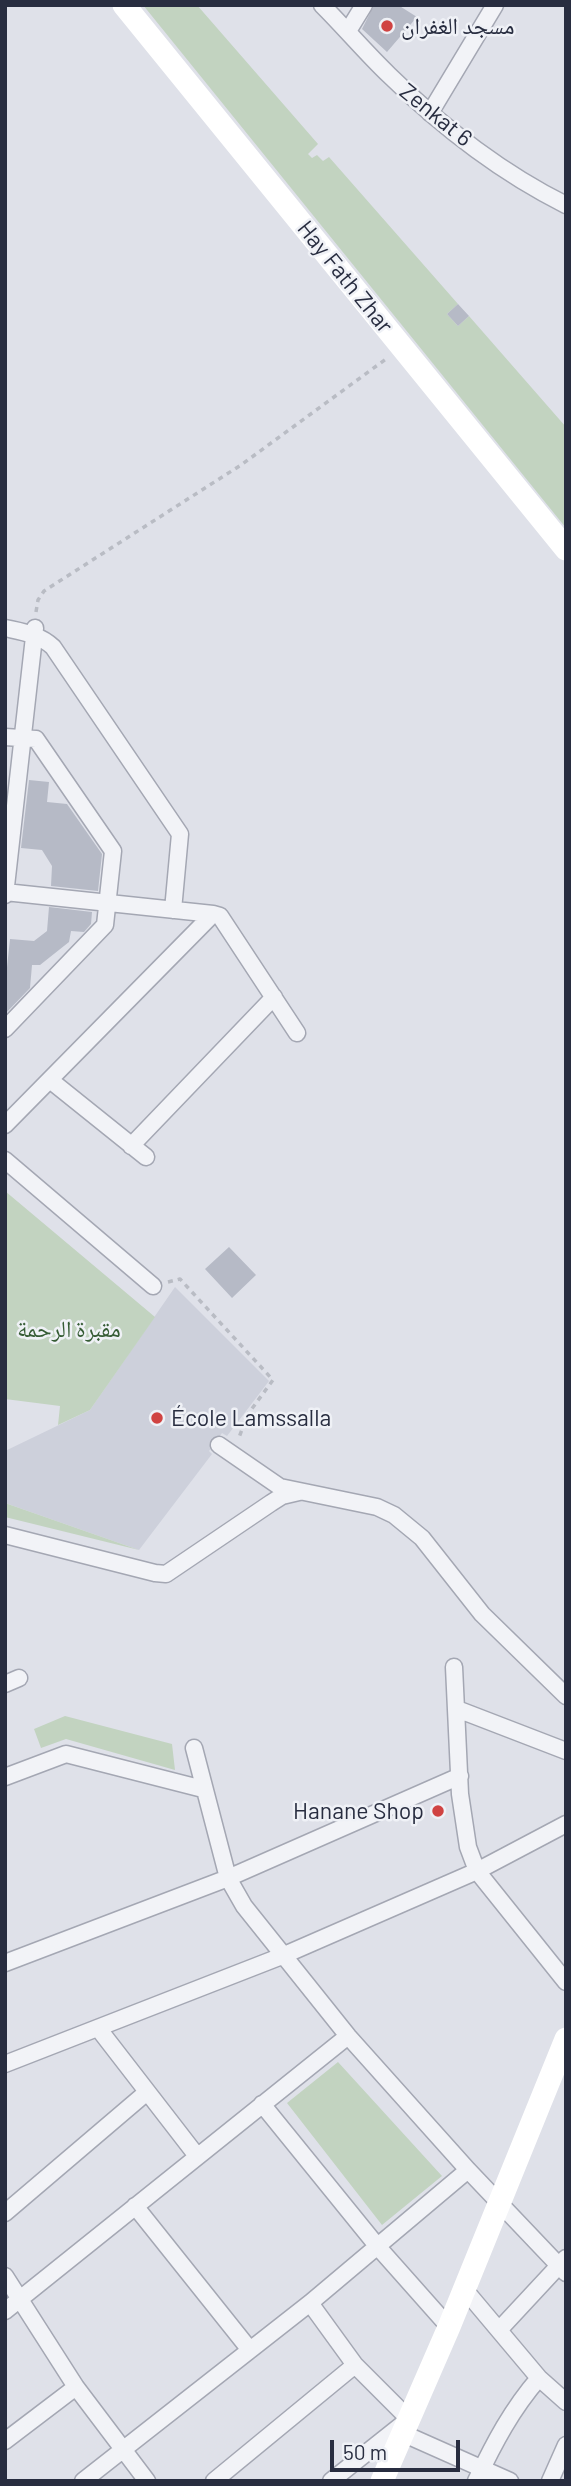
<!DOCTYPE html>
<meta charset="utf-8">
<style>
body{margin:0}
#map{position:relative;width:571px;height:2486px;overflow:hidden;background:#dfe1e9;font-family:Barlow,sans-serif}
canvas{display:block}
.frame{position:absolute;inset:0;border:7px solid #282d40;pointer-events:none}
.scale{position:absolute;left:330px;top:2440px;width:130px;height:32px;box-sizing:border-box;border:4px solid #282d40;border-top:0;padding-left:9px;font-size:21px;line-height:24px;white-space:nowrap;color:#282d40;-webkit-text-stroke:5px #eff1f6;paint-order:stroke}
</style>
<div id="map">
<canvas width="571" height="2486"></canvas>
<div class="frame"></div>
<div class="scale">50 m</div>
</div>
<script>
const ctx = document.querySelector('canvas').getContext('2d');
ctx.lineJoin = 'round';
function paint(path, color) { ctx.fillStyle = color; ctx.fill(path, 'evenodd'); }
function trace(path, color, width, dash) { ctx.strokeStyle = color; ctx.lineWidth = width; ctx.lineCap = dash ? 'butt' : 'round'; ctx.setLineDash(dash || []); ctx.stroke(path); }
function label(font, color, halo, rows, align = 'center') {
  ctx.font = font + ' Barlow,"Noto Naskh Arabic",sans-serif'; ctx.lineWidth = 5; ctx.setLineDash([]); ctx.textBaseline = 'middle'; ctx.strokeStyle = halo; ctx.fillStyle = color; for (const [text, x, y, turn = 0] of rows) {
    ctx.save(); ctx.translate(x, y); ctx.rotate((+turn || 0) * Math.PI / 180); ctx.textAlign = isNaN(turn) ? turn : align; if (halo) ctx.strokeText(text, 0, 0); ctx.fillText(text, 0, 0); ctx.restore();
  }
}
paint(new Path2D(`
 M 175,1287 L 269,1381 L 227,1436 L 222,1433 L 209,1451 L 212,1454 L 139,1550 L 5,1503 L 5,1451 L 90,1410 Z`), '#cdd0db');
paint(new Path2D(`
 M 143,5 L 197,5 L 318,144 L 308,154 L 312,158 L 317,155 L 323,161 L 329,157 L 458,304 L 447,314 L 458,326 L 469,316 L 566,427 L 566,528 Z
 M 5,1191 L 155,1317 L 90,1410 L 58,1425 L 60,1406 L 5,1399 Z
 M 5,1503 L 139,1550 L 5,1517 Z
 M 65,1716 L 172,1744 L 175,1770 L 66,1739 L 41,1748 L 34,1729 Z
 M 338,2062 L 442,2176 L 382,2225 L 287,2103 Z`), '#c2d3c0');
paint(new Path2D(`
 M 374,5 L 398,5 L 417,17 L 387,52 L 362,29 Z
 M 458,304 L 469,316 L 458,326 L 447,314 Z
 M 29,780 L 49,782 L 47,802 L 67,804 L 102,854 L 98,891 L 51,886 L 52,866 L 42,850 L 21,848 Z
 M 49,907 L 92,912 L 91,924 L 84,932 L 71,931 L 69,942 L 40,965 L 32,965 L 30,988 L 5,1014 L 5,986 L 10,939 L 34,941 L 47,931 Z
 M 229,1247 L 256,1275 L 232,1298 L 205,1269 Z`), '#b6bac6');
const street = new Path2D(`
 M 322,5 C 345,28 366,53 389,75 C 440,125 502,173 566,205
 M 348,31 L 364,5
 M 430,113 L 495,5
 M 5,628 C 23,632 39,634 53,647 L 180,834 L 173,910
 M 5,737 L 36,739 L 113,851 L 105,925 L 5,1029
 M 5,892 L 213,914 L 220,916 L 297,1033
 M 5,895 L 35,628
 M 50,1080 L 146,1157
 M 5,1125 L 213,914
 M 131,1146 L 274,997
 M 5,1160 L 153,1286
 M 219,1445 L 280,1487 L 377,1507 L 394,1515 L 422,1538 L 482,1614 L 566,1696
 M 5,1535 L 155,1573 L 166,1574 L 271,1503 L 282,1496 L 299,1492
 M 454,1667 L 460,1794 L 468,1847 L 477,1871 L 566,1982
 M 5,1684 L 19,1678
 M 457,1709 L 566,1751
 M 194,1748 L 228,1878 L 244,1906 L 348,2036 L 468,2170 L 566,2273
 M 5,1777 L 66,1754 L 203,1789
 M 5,1963 L 228,1878 L 460,1776
 M 98,2028 L 197,2156
 M 5,2064 L 282,1956 L 477,1871 L 566,1824
 M 262,2104 L 378,2247 L 449,2327
 M 135,2206 L 250,2350
 M 5,2213 L 147,2092
 M 5,2276 L 76,2387 L 147,2481
 M 465,2290 L 539,2378 L 566,2402
 M 310,2303 L 355,2365 L 409,2419 L 331,2481
 M 5,2311 L 348,2036
 M 499,2330 L 566,2258
 M 402,2433 L 510,2481
 M 5,2441 L 76,2387
 M 83,2481 L 310,2303 L 468,2170
 M 214,2481 L 355,2365
 M 476,2481 C 494,2443 512,2409 539,2378
 M 550,2481 L 566,2445`);
trace(street, '#a4a7b3', 19);
trace(new Path2D(`
 M 36,612 L 38,600 L 44,591 L 241,465 L 386,359
 M 168,1282 L 180,1279 L 273,1380 L 248,1414 L 238,1440`), '#b9bcc4', 3.5, [5, 5]);
trace(street, '#f2f3f7', 16);
trace(new Path2D(`
 M 124,5 L 566,549
 M 382,2481 L 449,2327 L 566,2039`), '#fff', 23);
for (const [x, y, r, color] of [
 [387,26,7,"#d04342"],
 [157,1418,7,"#d04342"],
 [438,1811,7,"#d04342"]
]) { const dot = new Path2D(); dot.arc(x, y, r, 0, 2 * Math.PI); ctx.fillStyle = color; ctx.fill(dot); trace(dot, '#eff1f6', 2.5); }
label('23px', '#282d40', '#eff1f6', [
 ["مسجد الغفران",401,26],
 ["École Lamssalla",171,1418],
 ["Hanane Shop",424,1811,"right"]
], 'left');
label('23px', '#282d40', '#eff1f6', [
 ["Zenkat 6",436,115,39],
 ["Hay Fath Zhar",345,277,51]
]);
label('23px', '#365c35', '#eff1f6', [
 ["مقبرة الرحمة",69,1329]
]);
</script>
